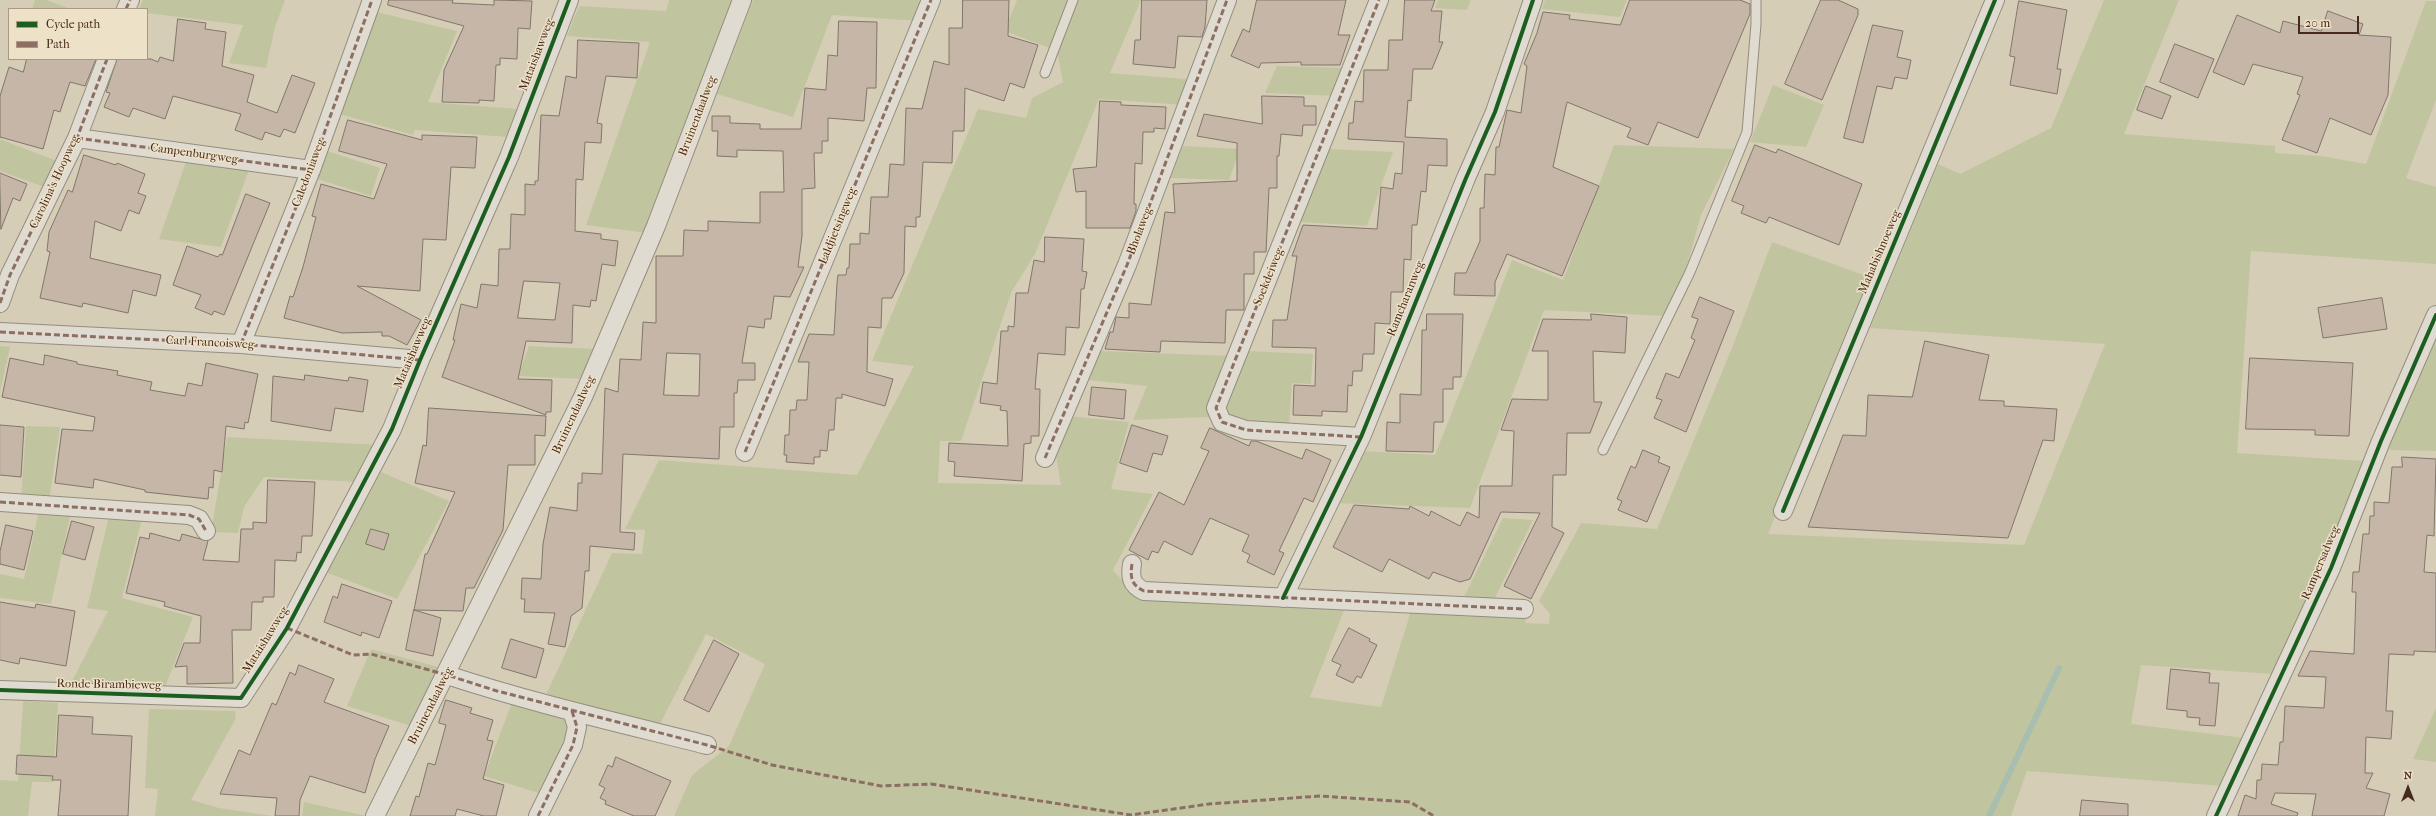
<!DOCTYPE html>
<style>
body{margin:0}
#map{position:relative;width:2436px;height:816px;overflow:hidden;background:#d6cdb7;font-family:"IM FELL French Canon",serif}
canvas{display:block}
.legend{position:absolute;left:8px;top:8px;width:140px;height:52px;box-sizing:border-box;background:#ede2c8;border:1px solid #ab9884;margin:0;padding:5px 7px;list-style:none;font-size:12px;color:#48291d}
.legend li{display:flex;align-items:center;gap:8px;height:20px}
.legend b{width:20px;border:1px solid #ab9884}
.north{position:absolute;left:2388px;top:768px;width:40px;height:40px;-webkit-text-stroke:3px #ede2c8;paint-order:stroke;rotate:0deg;font-size:11px;font-weight:700;line-height:16px;text-align:center;color:#48291d}
.north::after{content:'';display:block;margin:auto;width:14px;height:18px;background:#48291d;clip-path:polygon(50% 0,100% 100%,50% 72%,0 100%)}
.scale{position:absolute;left:2298px;top:16px;width:61px;height:18px;box-sizing:border-box;border:2px solid #48291d;border-top:0;padding-left:5px;font-size:12px;line-height:14px;white-space:nowrap;color:#48291d;-webkit-text-stroke:3px #ede2c8;paint-order:stroke}
</style>
<div id="map">
<canvas width="2436" height="816"></canvas>
<ul class="legend">
<li><b style="height:5px;background:#1b5e20"></b>Cycle path</li>
<li><b style="height:5px;background:#8d6e63"></b>Path</li>
</ul>
<div class="north">N</div>
<div class="scale">20 m</div>
</div>
<script>
const ctx = document.querySelector('canvas').getContext('2d');
ctx.lineJoin = 'round';
function paint(path, color) { ctx.fillStyle = color; ctx.fill(path, 'evenodd'); }
function trace(path, color, width, dash) { ctx.strokeStyle = color; ctx.lineWidth = width; ctx.lineCap = dash ? 'butt' : 'round'; ctx.setLineDash(dash || []); ctx.stroke(path); }
function label(font, color, halo, rows, align = 'center') {
  ctx.font = font + ' "IM FELL French Canon",serif'; ctx.lineWidth = 3; ctx.setLineDash([]); ctx.textBaseline = 'middle'; ctx.strokeStyle = halo; ctx.fillStyle = color; for (const [text, x, y, turn = 0] of rows) {
    ctx.save(); ctx.translate(x, y); ctx.rotate((+turn || 0) * Math.PI / 180); ctx.textAlign = isNaN(turn) ? turn : align; if (halo) ctx.strokeText(text, 0, 0); ctx.fillText(text, 0, 0); ctx.restore();
  }
}
paint(new Path2D(`
 M 35,0 L 46,0 L 71,9 L 32,9 Z
 M 143,0 L 285,0 L 275,27 L 266,68 L 229,63 L 243,25 L 147,13 L 147,9 L 139,9 Z
 M 669,0 L 740,0 L 647,233 L 586,225 L 650,42 L 567,36 L 579,6 L 666,11 Z
 M 753,0 L 927,0 L 918,21 L 832,15 L 793,117 L 717,94 Z
 M 1017,0 L 1069,0 L 1050,48 L 1004,31 Z
 M 1078,0 L 1141,0 L 1110,73 L 1197,80 L 1185,105 L 1099,99 L 1035,254 L 1012,291 L 961,441 L 940,441 L 938,483 L 1061,485 L 1055,450 L 1068,416 L 1129,422 L 1111,489 L 1153,494 L 1113,570 L 1136,596 L 1345,608 L 1310,697 L 1381,707 L 1411,611 L 1525,615 L 1526,623 L 1549,624 L 1550,614 L 1539,601 L 1581,523 L 1657,529 L 1734,343 L 1772,242 L 1872,278 L 1768,534 L 2024,545 L 2105,344 L 1870,328 L 1938,164 L 1960,174 L 2051,128 L 2104,0 L 2179,0 L 2124,134 L 2275,146 L 2275,153 L 2321,156 L 2366,164 L 2426,1 L 2436,1 L 2436,100 L 2406,178 L 2436,187 L 2436,264 L 2251,251 L 2237,453 L 2365,461 L 2321,569 L 2273,674 L 2141,665 L 2131,724 L 2245,738 L 2223,786 L 2027,771 L 2011,816 L 674,816 L 692,775 L 729,746 L 765,664 L 706,634 L 659,726 L 545,697 L 612,553 L 642,554 L 645,530 L 625,529 L 659,460 L 857,475 L 914,366 L 872,361 L 978,109 L 1026,118 L 1032,98 L 1063,82 L 1057,51 Z
 M 1438,0 L 1471,0 L 1467,10 L 1435,8 Z
 M 1545,0 L 1627,0 L 1620,17 L 1542,9 Z
 M 376,12 L 457,31 L 428,102 L 518,109 L 507,137 L 415,130 L 413,135 L 336,113 Z
 M 1277,66 L 1350,68 L 1337,96 L 1265,93 Z
 M 1773,85 L 1824,105 L 1806,147 L 1750,142 Z
 M 0,139 L 57,161 L 47,188 L 0,171 Z
 M 1614,145 L 1734,149 L 1701,215 L 1688,262 L 1665,316 L 1544,310 L 1470,508 L 1335,503 L 1360,451 L 1435,455 L 1512,260 L 1563,280 Z
 M 1183,146 L 1240,149 L 1229,180 L 1170,178 Z
 M 1330,149 L 1393,152 L 1367,226 L 1300,222 Z
 M 324,150 L 380,168 L 371,196 L 314,178 Z
 M 187,159 L 250,167 L 221,247 L 159,239 Z
 M 2436,327 L 2436,451 L 2389,450 L 2391,433 Z
 M 0,346 L 10,347 L 0,392 Z
 M 529,346 L 597,349 L 584,379 L 518,376 Z
 M 1099,351 L 1231,356 L 1209,407 L 1209,417 L 1133,420 L 1147,386 L 1087,380 Z
 M 1246,351 L 1313,354 L 1311,384 L 1292,383 L 1289,427 L 1255,426 L 1228,418 L 1225,405 Z
 M 26,426 L 60,427 L 49,501 L 21,499 Z
 M 227,437 L 380,445 L 358,482 L 264,477 L 244,507 L 238,533 L 211,532 Z
 M 381,472 L 449,501 L 397,599 L 325,572 Z
 M 39,510 L 71,512 L 51,604 L 0,598 L 0,574 L 24,579 Z
 M 109,516 L 142,518 L 122,598 L 193,617 L 161,697 L 67,691 L 108,611 L 87,608 Z
 M 1503,518 L 1533,520 L 1493,602 L 1462,601 Z
 M 371,649 L 442,668 L 414,727 L 347,706 Z
 M 513,700 L 566,716 L 571,727 L 542,794 L 484,776 Z
 M 23,701 L 58,703 L 53,782 L 32,782 L 28,816 L 0,816 L 0,780 L 18,781 Z
 M 2436,708 L 2436,762 L 2413,759 Z
 M 149,709 L 235,711 L 236,718 L 191,800 L 219,808 L 273,816 L 155,816 L 158,789 L 145,788 Z
 M 304,802 L 367,816 L 302,816 Z`), '#c1c59f');
trace(new Path2D(`
 M 1989,816 L 2059,668`), '#a8beb0', 6);
const building = new Path2D(`
 M 389,0 L 453,0 L 452,3 L 494,5 L 494,0 L 532,1 L 530,29 L 518,28 L 517,59 L 500,58 L 500,65 L 496,65 L 494,101 L 479,100 L 479,103 L 442,102 L 444,70 L 464,26 L 388,5 Z
 M 963,0 L 1009,0 L 1008,36 L 1038,45 L 1024,88 L 1010,83 L 1004,101 L 965,88 L 964,131 L 953,131 L 952,163 L 923,162 L 920,217 L 916,217 L 916,227 L 905,226 L 904,273 L 892,298 L 882,298 L 881,328 L 868,327 L 867,372 L 893,379 L 885,406 L 842,394 L 842,398 L 836,398 L 834,430 L 829,430 L 827,451 L 820,450 L 820,457 L 814,457 L 814,464 L 786,462 L 787,455 L 784,455 L 785,435 L 789,435 L 790,410 L 796,410 L 797,400 L 807,400 L 809,362 L 798,362 L 809,334 L 834,335 L 837,283 L 838,275 L 846,275 L 847,268 L 849,268 L 850,244 L 860,244 L 860,233 L 869,234 L 871,197 L 888,197 L 890,164 L 904,165 L 906,108 L 922,109 L 934,61 L 949,65 L 949,28 L 962,28 Z
 M 1142,0 L 1207,0 L 1205,27 L 1202,37 L 1178,36 L 1175,68 L 1133,64 L 1135,40 L 1140,40 Z
 M 1257,0 L 1346,0 L 1338,35 L 1350,35 L 1340,65 L 1301,65 L 1301,62 L 1261,63 L 1259,68 L 1231,56 L 1243,29 L 1249,32 Z
 M 1405,0 L 1435,0 L 1431,11 L 1442,11 L 1439,42 L 1443,42 L 1432,69 L 1413,69 L 1411,101 L 1408,100 L 1405,137 L 1447,139 L 1447,166 L 1428,165 L 1426,192 L 1421,191 L 1417,225 L 1412,225 L 1411,260 L 1404,259 L 1403,292 L 1391,292 L 1390,324 L 1375,323 L 1374,354 L 1363,354 L 1362,371 L 1353,371 L 1352,386 L 1348,385 L 1347,412 L 1322,411 L 1322,416 L 1293,415 L 1294,385 L 1315,386 L 1316,348 L 1272,347 L 1273,320 L 1287,320 L 1297,256 L 1292,256 L 1303,225 L 1377,229 L 1381,187 L 1393,189 L 1395,173 L 1402,174 L 1404,142 L 1348,139 L 1349,123 L 1353,123 L 1355,101 L 1363,102 L 1364,70 L 1388,70 L 1389,40 L 1402,40 Z
 M 1630,0 L 1740,0 L 1750,4 L 1750,14 L 1698,138 L 1658,122 L 1648,145 L 1627,137 L 1631,128 L 1567,102 L 1553,167 L 1599,186 L 1562,276 L 1507,254 L 1495,282 L 1495,296 L 1454,295 L 1455,273 L 1466,273 L 1480,241 L 1480,208 L 1484,208 L 1485,174 L 1495,175 L 1496,147 L 1499,147 L 1507,110 L 1521,113 L 1527,66 L 1524,64 L 1537,33 L 1543,12 L 1570,15 L 1569,19 L 1620,25 Z
 M 1821,0 L 1838,0 L 1858,9 L 1858,15 L 1822,100 L 1785,84 Z
 M 2019,1 L 2067,10 L 2057,69 L 2061,69 L 2057,94 L 2010,85 L 2015,57 L 2010,56 Z
 M 2328,11 L 2363,24 L 2359,35 L 2391,37 L 2388,95 L 2371,135 L 2330,118 L 2317,153 L 2282,140 L 2300,95 L 2297,94 L 2303,77 L 2253,64 L 2244,85 L 2213,72 L 2237,15 L 2280,33 L 2283,21 L 2321,31 Z
 M 178,19 L 206,23 L 205,29 L 226,32 L 222,66 L 254,75 L 247,102 L 277,113 L 292,75 L 315,83 L 295,133 L 284,129 L 280,137 L 265,132 L 262,140 L 235,130 L 241,114 L 173,96 L 165,119 L 133,108 L 129,117 L 104,107 L 110,93 L 106,92 L 117,59 L 151,59 L 158,62 L 160,57 L 173,61 Z
 M 839,21 L 877,22 L 876,88 L 867,88 L 864,121 L 828,118 L 828,141 L 822,141 L 822,153 L 814,153 L 815,188 L 802,189 L 802,236 L 798,267 L 804,267 L 790,297 L 774,296 L 771,319 L 765,319 L 764,328 L 748,326 L 742,363 L 755,363 L 755,380 L 738,380 L 737,393 L 734,393 L 734,427 L 720,427 L 719,459 L 623,454 L 620,532 L 635,533 L 634,550 L 590,546 L 589,571 L 585,571 L 582,608 L 571,616 L 565,647 L 548,644 L 555,613 L 524,612 L 525,599 L 521,599 L 522,578 L 541,579 L 543,544 L 550,507 L 577,511 L 578,483 L 582,483 L 582,473 L 602,474 L 605,388 L 618,392 L 620,359 L 641,360 L 643,322 L 656,323 L 656,256 L 683,256 L 684,230 L 708,231 L 708,221 L 760,223 L 760,192 L 784,192 L 783,151 L 737,150 L 737,157 L 717,156 L 718,131 L 712,131 L 712,116 L 730,116 L 730,123 L 760,124 L 760,129 L 801,129 L 805,88 L 826,90 L 828,55 L 837,56 ZM 667,353 L 700,354 L 699,396 L 664,395 Z
 M 1873,25 L 1903,31 L 1897,57 L 1911,60 L 1907,79 L 1895,77 L 1892,89 L 1877,86 L 1863,143 L 1844,138 Z
 M 578,40 L 639,43 L 637,78 L 606,76 L 597,123 L 602,124 L 601,143 L 585,142 L 583,180 L 576,179 L 575,231 L 601,234 L 601,239 L 618,241 L 615,266 L 602,264 L 596,301 L 591,300 L 590,307 L 573,305 L 572,343 L 526,341 L 518,379 L 552,380 L 551,412 L 546,412 L 546,415 L 442,377 L 455,340 L 453,340 L 461,304 L 477,308 L 481,284 L 498,286 L 499,249 L 510,249 L 511,214 L 525,215 L 525,184 L 535,185 L 535,181 L 538,181 L 541,115 L 559,116 L 566,76 L 576,78 ZM 524,281 L 560,283 L 555,320 L 518,318 Z
 M 2175,44 L 2214,59 L 2198,98 L 2160,82 Z
 M 27,59 L 96,59 L 85,86 L 70,82 L 60,112 L 54,110 L 43,149 L 0,137 L 0,96 L 9,67 L 23,72 Z
 M 2146,86 L 2171,96 L 2162,119 L 2137,110 Z
 M 1262,96 L 1304,97 L 1304,106 L 1316,106 L 1316,125 L 1303,125 L 1302,136 L 1281,134 L 1279,156 L 1277,156 L 1277,188 L 1269,188 L 1266,252 L 1254,252 L 1254,274 L 1244,274 L 1244,310 L 1226,310 L 1225,343 L 1161,341 L 1160,352 L 1105,349 L 1110,332 L 1113,332 L 1116,317 L 1129,318 L 1129,303 L 1151,305 L 1165,212 L 1175,213 L 1173,184 L 1237,181 L 1237,143 L 1197,136 L 1204,114 L 1262,124 Z
 M 1100,101 L 1121,102 L 1121,105 L 1166,107 L 1165,129 L 1154,128 L 1154,132 L 1143,132 L 1142,164 L 1135,163 L 1134,204 L 1136,204 L 1136,211 L 1130,228 L 1086,228 L 1086,191 L 1076,192 L 1073,169 L 1096,167 Z
 M 348,120 L 422,140 L 422,135 L 477,137 L 475,168 L 451,167 L 446,240 L 423,239 L 420,291 L 357,286 L 421,320 L 407,345 L 389,336 L 382,336 L 382,332 L 342,333 L 284,318 L 290,296 L 293,297 L 303,267 L 316,217 L 312,216 L 321,184 L 374,199 L 387,164 L 339,151 Z
 M 1755,145 L 1776,153 L 1778,149 L 1862,184 L 1839,245 L 1769,217 L 1766,223 L 1741,213 L 1744,206 L 1732,201 Z
 M 84,155 L 116,165 L 117,163 L 145,174 L 138,193 L 146,196 L 139,214 L 129,210 L 121,231 L 95,221 L 90,258 L 161,275 L 156,296 L 133,290 L 128,313 L 83,303 L 82,307 L 40,298 L 50,252 L 47,251 L 49,232 L 68,190 L 72,192 Z
 M 0,173 L 27,184 L 20,201 L 13,198 L 1,229 Z
 M 246,194 L 270,203 L 224,315 L 214,311 L 212,315 L 195,308 L 201,295 L 173,285 L 187,246 L 218,257 L 220,254 L 222,255 Z
 M 1045,237 L 1084,239 L 1082,271 L 1087,272 L 1084,289 L 1081,289 L 1079,328 L 1066,327 L 1065,355 L 1038,353 L 1035,389 L 1040,389 L 1039,436 L 1031,436 L 1031,443 L 1024,444 L 1022,481 L 954,476 L 955,462 L 948,461 L 949,443 L 1008,446 L 1007,411 L 1000,410 L 1001,406 L 980,403 L 983,382 L 997,384 L 1001,331 L 1008,331 L 1008,326 L 1014,327 L 1016,293 L 1028,293 L 1034,260 L 1044,262 Z
 M 1700,297 L 1734,311 L 1686,432 L 1654,418 L 1662,400 L 1656,398 L 1666,373 L 1679,378 L 1695,340 L 1691,338 L 1698,319 L 1692,317 Z
 M 2382,298 L 2387,329 L 2323,338 L 2318,308 Z
 M 1427,314 L 1463,314 L 1461,377 L 1453,377 L 1453,389 L 1443,389 L 1443,422 L 1434,422 L 1433,452 L 1386,451 L 1387,422 L 1400,423 L 1400,394 L 1421,395 L 1422,330 L 1426,330 Z
 M 1591,314 L 1627,317 L 1625,353 L 1593,351 L 1594,402 L 1602,402 L 1590,433 L 1567,433 L 1566,475 L 1553,475 L 1552,527 L 1564,533 L 1531,599 L 1504,586 L 1540,513 L 1501,512 L 1470,579 L 1460,582 L 1433,572 L 1429,579 L 1389,559 L 1382,572 L 1333,547 L 1354,505 L 1409,509 L 1410,506 L 1429,516 L 1431,511 L 1460,526 L 1467,512 L 1479,518 L 1480,486 L 1512,486 L 1514,431 L 1501,430 L 1512,399 L 1548,400 L 1548,351 L 1532,351 L 1543,319 L 1591,320 Z
 M 1925,341 L 1989,355 L 1979,400 L 2004,401 L 2004,406 L 2057,409 L 2054,441 L 2043,440 L 2008,538 L 1808,527 L 1843,435 L 1866,436 L 1868,395 L 1912,397 Z
 M 45,355 L 77,362 L 77,364 L 118,371 L 117,375 L 152,382 L 150,390 L 185,396 L 188,383 L 202,386 L 206,363 L 258,374 L 248,423 L 245,422 L 244,429 L 226,426 L 222,472 L 214,470 L 213,488 L 209,487 L 208,499 L 145,492 L 145,490 L 94,479 L 93,488 L 55,483 L 62,429 L 93,431 L 95,417 L 2,397 L 10,358 L 43,365 Z
 M 2250,358 L 2353,363 L 2349,436 L 2315,435 L 2315,430 L 2246,429 Z
 M 305,375 L 348,381 L 349,377 L 368,380 L 363,412 L 335,408 L 331,431 L 271,421 L 273,376 L 304,380 Z
 M 1092,387 L 1126,390 L 1124,419 L 1089,415 Z
 M 429,408 L 546,416 L 545,436 L 535,435 L 535,465 L 508,465 L 503,530 L 474,588 L 466,588 L 463,611 L 414,610 L 425,554 L 427,554 L 455,492 L 415,483 L 423,445 L 426,446 Z
 M 0,425 L 24,427 L 21,477 L 0,475 Z
 M 1132,425 L 1168,436 L 1162,455 L 1153,453 L 1147,472 L 1120,463 Z
 M 1210,428 L 1249,446 L 1251,441 L 1256,441 L 1302,459 L 1306,449 L 1331,460 L 1313,502 L 1304,498 L 1279,551 L 1284,553 L 1274,575 L 1247,562 L 1250,555 L 1242,551 L 1249,535 L 1210,518 L 1192,555 L 1164,541 L 1158,553 L 1152,551 L 1148,560 L 1129,550 L 1159,492 L 1184,505 L 1209,451 L 1201,448 Z
 M 1643,450 L 1660,457 L 1658,462 L 1670,467 L 1647,522 L 1618,510 L 1622,501 L 1617,499 L 1631,466 L 1635,468 Z
 M 2402,457 L 2436,459 L 2434,536 L 2427,535 L 2424,572 L 2436,573 L 2436,652 L 2414,651 L 2414,655 L 2389,654 L 2386,711 L 2393,711 L 2391,739 L 2366,737 L 2365,773 L 2373,773 L 2366,788 L 2390,794 L 2384,816 L 2312,816 L 2316,794 L 2275,793 L 2271,804 L 2298,813 L 2297,816 L 2238,816 L 2245,795 L 2256,799 L 2257,780 L 2261,780 L 2262,764 L 2278,765 L 2280,742 L 2283,742 L 2285,706 L 2324,708 L 2326,677 L 2298,676 L 2310,651 L 2354,654 L 2356,592 L 2352,592 L 2353,572 L 2359,572 L 2363,534 L 2369,534 L 2370,516 L 2374,516 L 2374,502 L 2389,503 L 2392,467 L 2402,467 Z
 M 268,480 L 315,482 L 312,536 L 302,536 L 301,553 L 297,552 L 296,561 L 275,560 L 274,597 L 263,597 L 263,602 L 252,602 L 251,630 L 232,630 L 233,683 L 187,684 L 187,666 L 175,667 L 184,643 L 200,643 L 201,616 L 164,606 L 165,602 L 126,593 L 140,537 L 149,539 L 150,533 L 180,541 L 182,534 L 208,541 L 203,560 L 239,562 L 241,529 L 253,529 L 253,522 L 266,523 Z
 M 72,521 L 94,527 L 85,560 L 63,554 Z
 M 6,525 L 33,531 L 24,570 L 0,564 L 0,552 Z
 M 371,529 L 389,534 L 384,550 L 366,544 Z
 M 342,584 L 392,601 L 379,638 L 362,632 L 361,636 L 324,622 L 333,596 L 337,598 Z
 M 0,602 L 35,608 L 36,604 L 75,611 L 66,666 L 20,658 L 19,664 L 0,660 Z
 M 414,610 L 441,618 L 433,656 L 406,650 Z
 M 1349,628 L 1370,639 L 1369,641 L 1377,645 L 1361,678 L 1357,676 L 1353,683 L 1336,675 L 1341,665 L 1332,661 Z
 M 511,639 L 544,649 L 536,678 L 502,668 Z
 M 714,640 L 739,654 L 709,712 L 684,700 Z
 M 299,665 L 334,679 L 324,702 L 389,726 L 375,759 L 365,793 L 310,776 L 300,800 L 299,816 L 275,816 L 277,798 L 220,794 L 239,750 L 250,755 L 272,703 L 276,705 L 290,672 L 295,675 Z
 M 2171,669 L 2210,673 L 2209,683 L 2219,683 L 2215,726 L 2199,725 L 2200,718 L 2187,717 L 2187,711 L 2167,709 Z
 M 446,700 L 472,708 L 470,713 L 493,720 L 487,740 L 493,741 L 483,779 L 504,785 L 496,816 L 484,816 L 457,809 L 455,816 L 410,816 L 416,796 L 419,797 L 428,763 L 435,765 L 446,725 L 439,723 Z
 M 59,715 L 93,717 L 92,734 L 132,736 L 128,816 L 58,816 L 61,780 L 52,780 L 53,776 L 16,774 L 17,755 L 56,757 Z
 M 616,757 L 671,781 L 655,816 L 634,816 L 605,804 L 606,801 L 600,798 L 605,788 L 599,785 L 608,765 L 612,767 Z
 M 2082,800 L 2128,804 L 2128,816 L 2080,816 Z`);
paint(building, '#c6b6a7');
trace(building, '#80766a', 1);
const service = new Path2D(`
 M 1045,73 L 1073,0
 M 1603,450 L 1690,272 L 1747,132 L 1756,24 L 1756,0`);
const minor = new Path2D(`
 M 126,9 L 130,0
 M 77,138 L 311,170
 M 0,303 L 10,275 L 77,138 L 107,59
 M 0,332 L 241,344 L 420,360
 M 241,344 L 311,170 L 372,0
 M 1361,437 L 1246,430 L 1222,422 L 1216,408 L 1379,0
 M 745,452 L 931,0
 M 1045,458 L 1127,265 L 1227,0
 M 0,502 L 189,515 L 199,519 L 206,531
 M 1783,511 L 1995,0
 M 1132,564 C 1130,577 1131,585 1144,591 L 1524,609
 M 1283,598 L 1361,437 L 1466,178 L 1495,112 L 1533,0
 M 447,675 C 532,703 620,723 707,745
 M 0,690 L 241,698 L 287,628 L 392,429 L 420,360 L 509,157 L 569,0
 M 375,816 L 583,397 L 656,226 L 742,0
 M 538,816 L 573,745 L 577,727 L 572,711
 M 2216,816 L 2331,568 L 2381,441 L 2436,315`);
trace(service, '#958c7e', 11);
trace(minor, '#958c7e', 20);
trace(service, '#dfdbd0', 9);
trace(minor, '#dfdbd0', 18);
trace(new Path2D(`
 M 126,9 L 130,0
 M 77,138 L 311,170
 M 0,303 L 10,275 L 77,138 L 107,59
 M 0,332 L 241,344 L 420,360
 M 241,344 L 311,170 L 372,0
 M 1361,437 L 1246,430 L 1222,422 L 1216,408 L 1379,0
 M 745,452 L 931,0
 M 1045,458 L 1127,265 L 1227,0
 M 0,502 L 189,515 L 199,519 L 206,531
 M 1132,564 C 1130,577 1131,585 1144,591 L 1524,609
 M 287,628 L 353,655 L 371,654 L 447,675 L 497,691 L 707,745 L 772,765 L 881,786 L 931,784 L 1131,815 L 1209,804 L 1320,796 L 1410,802 L 1434,816
 M 538,816 L 573,745 L 577,727 L 572,711`), '#8d6e63', 3, [6, 3]);
trace(new Path2D(`
 M 1783,511 L 1995,0
 M 1283,598 L 1361,437 L 1466,178 L 1495,112 L 1533,0
 M 0,690 L 241,698 L 287,628 L 392,429 L 420,360 L 509,157 L 569,0
 M 2216,816 L 2331,568 L 2381,441 L 2436,315`), '#1b5e20', 4);
label('12px', '#48291d', '#ede2c8', [
 ["Mataishawweg",537,55,-69],
 ["Bruinendaalweg",698,116,-69],
 ["Campenburgweg",194,154,8],
 ["Caledoniaweg",309,173,-69],
 ["Carolina's Hoopweg",55,182,-65],
 ["Laldjietsingweg",838,226,-68],
 ["Bholaweg",1140,231,-69],
 ["Mahabishnoeweg",1880,252,-67],
 ["Soekdeiweg",1269,277,-68],
 ["Ramcharanweg",1406,299,-68],
 ["Carl Francoisweg",210,343,3],
 ["Mataishawweg",413,353,-67],
 ["Bruinendaalweg",574,415,-65],
 ["Rampersadweg",2321,563,-67],
 ["Mataishawweg",266,640,-58],
 ["Ronde Birambieweg",109,685,1],
 ["Bruinendaalweg",431,706,-63]
]);
</script>
